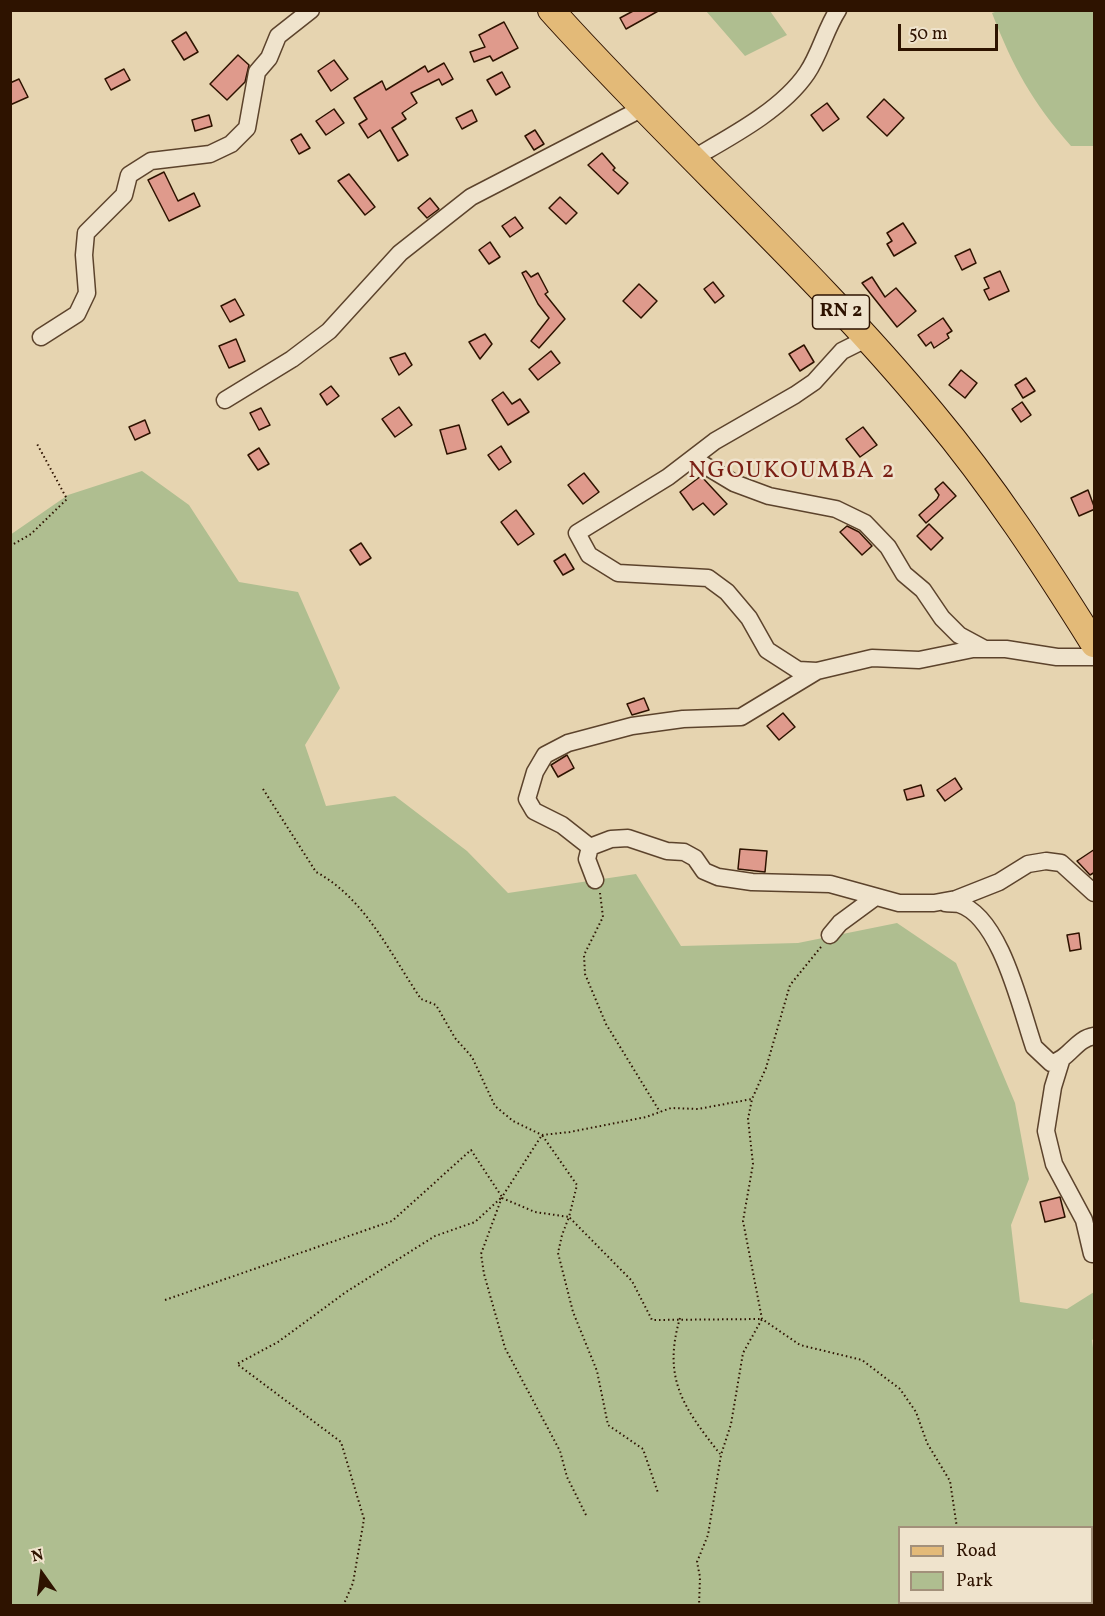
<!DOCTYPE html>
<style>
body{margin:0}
#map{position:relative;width:1105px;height:1616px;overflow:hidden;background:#e6d4b0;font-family:Vollkorn,serif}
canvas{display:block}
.frame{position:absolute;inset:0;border:12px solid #2e1300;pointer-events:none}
.legend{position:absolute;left:898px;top:1526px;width:195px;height:78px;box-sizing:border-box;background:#efe3cc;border:2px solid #a2907a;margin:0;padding:8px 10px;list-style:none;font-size:18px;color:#2e1300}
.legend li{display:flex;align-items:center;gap:12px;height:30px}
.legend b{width:30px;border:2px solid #a2907a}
.north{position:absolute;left:12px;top:1544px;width:60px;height:60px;-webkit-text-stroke:4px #efe3cc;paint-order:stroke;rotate:346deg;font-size:16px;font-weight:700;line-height:24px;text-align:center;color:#2e1300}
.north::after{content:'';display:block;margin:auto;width:21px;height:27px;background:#2e1300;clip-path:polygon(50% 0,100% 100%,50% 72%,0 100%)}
.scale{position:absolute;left:898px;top:24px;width:100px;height:27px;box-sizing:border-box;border:3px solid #2e1300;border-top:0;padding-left:8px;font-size:18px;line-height:21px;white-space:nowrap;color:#2e1300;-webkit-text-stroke:4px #efe3cc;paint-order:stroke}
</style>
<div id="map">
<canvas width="1105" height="1616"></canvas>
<div class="frame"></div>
<ul class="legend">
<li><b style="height:8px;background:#e3ba78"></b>Road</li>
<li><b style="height:16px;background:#afbe90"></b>Park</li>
</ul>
<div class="north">N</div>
<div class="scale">50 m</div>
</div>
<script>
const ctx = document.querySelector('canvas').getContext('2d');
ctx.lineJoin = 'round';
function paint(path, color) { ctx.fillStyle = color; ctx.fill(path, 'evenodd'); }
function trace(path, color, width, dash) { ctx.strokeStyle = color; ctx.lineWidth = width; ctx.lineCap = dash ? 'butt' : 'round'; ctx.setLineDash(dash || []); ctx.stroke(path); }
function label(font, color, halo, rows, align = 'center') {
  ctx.font = font + ' Vollkorn,serif'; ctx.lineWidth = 5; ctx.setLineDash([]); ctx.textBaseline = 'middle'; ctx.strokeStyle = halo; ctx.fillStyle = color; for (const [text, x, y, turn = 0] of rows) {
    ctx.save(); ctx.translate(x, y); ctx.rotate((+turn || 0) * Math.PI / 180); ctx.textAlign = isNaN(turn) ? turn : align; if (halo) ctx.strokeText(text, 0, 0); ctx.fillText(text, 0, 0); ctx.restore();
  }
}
paint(new Path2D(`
 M 706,11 L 770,11 L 787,35 L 745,56 Z
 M 998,11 L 1094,11 L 1094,146 L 1071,146 C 1032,102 1013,67 992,13 Z
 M 142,471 L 189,505 L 239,582 L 298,592 L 340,688 L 305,745 L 326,806 L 395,796 L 467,851 L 508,893 L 636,874 L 681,946 L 798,943 L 897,923 L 956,963 L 1015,1103 L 1029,1179 L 1011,1225 L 1020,1302 L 1067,1309 L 1094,1292 L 1094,1339 L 1092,1340 L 1094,1356 L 1094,1605 L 11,1605 L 10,535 L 68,495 ZM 900,1528 L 1092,1528 L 1092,1602 L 900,1602 Z`), '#afbe90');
const building = new Path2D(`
 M 635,10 L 660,10 L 626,29 L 620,18 Z
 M 504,22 L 518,48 L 493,61 L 490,56 L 474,62 L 470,52 L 485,47 L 479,35 Z
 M 186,32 L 198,52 L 184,60 L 172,41 Z
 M 238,55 L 249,65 L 245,82 L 227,100 L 210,84 Z
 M 334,60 L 348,79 L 331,91 L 318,71 Z
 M 444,63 L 453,79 L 442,85 L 439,79 L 411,93 L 417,103 L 402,113 L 406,119 L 392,128 L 408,155 L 398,161 L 380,130 L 368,138 L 359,124 L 367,119 L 354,98 L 382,81 L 386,90 L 425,66 L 428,72 Z
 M 124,69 L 130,80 L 111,90 L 105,79 Z
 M 502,72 L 510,87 L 496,95 L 487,80 Z
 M 19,79 L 28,97 L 10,105 L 10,83 Z
 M 884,99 L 904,118 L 887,136 L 867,117 Z
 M 827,103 L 839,119 L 823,131 L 811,115 Z
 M 334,109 L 344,123 L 326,135 L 316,121 Z
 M 472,110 L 477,121 L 462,129 L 456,118 Z
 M 209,115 L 212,126 L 195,131 L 192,120 Z
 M 535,130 L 544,144 L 534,150 L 525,136 Z
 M 301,134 L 310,148 L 299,154 L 291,140 Z
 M 602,153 L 615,168 L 613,170 L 628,183 L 618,194 L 588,165 Z
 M 164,172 L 178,201 L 194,193 L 200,206 L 169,221 L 148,180 Z
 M 349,174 L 375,207 L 365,215 L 338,181 Z
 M 560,197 L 577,213 L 566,224 L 549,208 Z
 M 430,198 L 439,209 L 427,218 L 418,208 Z
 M 515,217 L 523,228 L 510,237 L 502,226 Z
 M 903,223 L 916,243 L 894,256 L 887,244 L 892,241 L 887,233 Z
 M 490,242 L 500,257 L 489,264 L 479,250 Z
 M 970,249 L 976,263 L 962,270 L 955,256 Z
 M 526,271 L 531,277 L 538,273 L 548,292 L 545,294 L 565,319 L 539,348 L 531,341 L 549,318 L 538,304 L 522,273 Z
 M 1000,271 L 1009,291 L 989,300 L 984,290 L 989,288 L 984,278 Z
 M 872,277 L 885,297 L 896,288 L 916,311 L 897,327 L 862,283 Z
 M 713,282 L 724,296 L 715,303 L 704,289 Z
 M 639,284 L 657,301 L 641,318 L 623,301 Z
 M 235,299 L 244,315 L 230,322 L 221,306 Z
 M 943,318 L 952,331 L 947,334 L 949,338 L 934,348 L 931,342 L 926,346 L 918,335 Z
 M 485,334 L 492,344 L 480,359 L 469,342 Z
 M 236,339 L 245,361 L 229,368 L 219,346 Z
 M 804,345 L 814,362 L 800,371 L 789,354 Z
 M 551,351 L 560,363 L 538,380 L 529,369 Z
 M 405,353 L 412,365 L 399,375 L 390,358 Z
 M 961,370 L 977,383 L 965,398 L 949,385 Z
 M 1026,378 L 1035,391 L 1023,398 L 1015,385 Z
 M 331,386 L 339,396 L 327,405 L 320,394 Z
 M 503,392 L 512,404 L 520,399 L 529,412 L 508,425 L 492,400 Z
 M 1022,402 L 1031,415 L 1021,422 L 1012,409 Z
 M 399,407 L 412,425 L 395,437 L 382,419 Z
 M 261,408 L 270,425 L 259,430 L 250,413 Z
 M 145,420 L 150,433 L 135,440 L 129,427 Z
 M 459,425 L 466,449 L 447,454 L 440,430 Z
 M 863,427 L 877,445 L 860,457 L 846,439 Z
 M 501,446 L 511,462 L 499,470 L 488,455 Z
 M 259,448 L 269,464 L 258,470 L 248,455 Z
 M 584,473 L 599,492 L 583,504 L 568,485 Z
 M 701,476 L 727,504 L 714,515 L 703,503 L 693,510 L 680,492 Z
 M 943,482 L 956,496 L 926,523 L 919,515 L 937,499 L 939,495 L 935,489 Z
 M 1088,490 L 1095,509 L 1079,516 L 1071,498 Z
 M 516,510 L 534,534 L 518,545 L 501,522 Z
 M 929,524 L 943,538 L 931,550 L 917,536 Z
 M 847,526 L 859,532 L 872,546 L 862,555 L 840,532 Z
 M 361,543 L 371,558 L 360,565 L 350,550 Z
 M 565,554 L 574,569 L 563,575 L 554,561 Z
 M 644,698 L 649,710 L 632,715 L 627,704 Z
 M 783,713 L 795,727 L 779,740 L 767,726 Z
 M 567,755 L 574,768 L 558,777 L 551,765 Z
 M 955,778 L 962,789 L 945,801 L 937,790 Z
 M 921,785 L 924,796 L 907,800 L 904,790 Z
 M 740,849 L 767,851 L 765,872 L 738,869 Z
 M 1095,849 L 1095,872 L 1090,875 L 1077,861 Z
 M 1079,933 L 1081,949 L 1070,951 L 1067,935 Z
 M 1060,1197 L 1065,1217 L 1045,1222 L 1040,1202 Z`);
paint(building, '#df9a8c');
trace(building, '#2e1300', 1.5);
const minor = new Path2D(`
 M 692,159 C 730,137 782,110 807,73 C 820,54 825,30 838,10
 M 41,337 L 77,314 L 87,293 L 84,255 L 86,233 L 124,195 L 129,175 L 151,161 L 210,154 L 231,144 L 247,128 L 257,72 L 269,58 L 278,36 L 311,10
 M 866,339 L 842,351 L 814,382 L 795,395 L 715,441 L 668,477 L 577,533 L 589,555 L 618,573 L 708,578 L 727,592 L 749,618 L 767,650 L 798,670 L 817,671 L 872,658 L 919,660 L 973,649 L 1006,649 L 1057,657 L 1094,657
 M 225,400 L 292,359 L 329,331 L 400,253 L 471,197 L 643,108
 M 694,459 L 734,483 L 769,496 L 836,509 L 865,523 L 888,547 L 904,574 L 923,590 L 942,618 L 959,635 L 985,649
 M 590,847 L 611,839 L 628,838 L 667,851 L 684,852 L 695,858 L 704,871 L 718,877 L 752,882 L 830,884 L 899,903 L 934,903 L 956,899 L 999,882 L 1028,864 L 1046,861 L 1061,863 L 1094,893
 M 590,847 L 562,825 L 534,811 L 527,799 L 535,772 L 545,755 L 568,743 L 632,726 L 683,719 L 741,717 L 817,671
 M 590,847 L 587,859 L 595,880
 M 945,903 C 949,904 955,903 959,904 C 1001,917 1021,1010 1034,1047 L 1051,1063 C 1069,1060 1075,1039 1094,1036
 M 830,935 L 840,923 L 874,898
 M 1061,1061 L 1053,1087 L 1046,1131 L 1054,1164 L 1084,1220 L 1092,1254`);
const primary = new Path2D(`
 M 551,10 C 675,148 815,271 932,413 C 993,486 1044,564 1094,644`);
trace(minor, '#5c432c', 19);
trace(primary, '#2e1300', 28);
trace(new Path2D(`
 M 10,546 L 31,534 L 67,499 L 36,442
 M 263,789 L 316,872 C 365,898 391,955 421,999 L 436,1005 L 455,1038 L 472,1057 L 495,1106 L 513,1121 L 542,1135 L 570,1132 L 646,1117 L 671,1108 L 698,1109 L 752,1099
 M 600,893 L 603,917 L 584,955 L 585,974 L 606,1024 L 660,1112
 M 821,947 L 790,985 L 766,1068 L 752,1099 L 748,1119 L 753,1164 L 743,1221 L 762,1319 L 800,1345 L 862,1360 L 900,1389 L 916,1412 L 927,1443 L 950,1481 L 957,1528
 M 502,1198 L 535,1212 L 569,1217 L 562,1235 L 558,1253 L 573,1312 L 597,1371 L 608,1425 L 643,1449 L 658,1493
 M 165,1300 L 392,1221 L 471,1150 L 502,1197 L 475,1222 L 435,1236 L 346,1292 L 278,1342 L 237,1364 L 341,1442 L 364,1519 L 353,1583 L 343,1606
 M 680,1318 C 662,1379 684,1408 720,1454
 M 586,1515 L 567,1477 L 560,1451 L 505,1348 L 484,1274 L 481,1254 L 502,1197 L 542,1135 L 577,1185 L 569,1217 L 632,1281 L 652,1320 L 762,1319 L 743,1353 L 731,1424 L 721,1455 L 708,1535 L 697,1562 L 700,1577 L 699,1606
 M 1001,1602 L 1006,1606`), '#2e1300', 2, [1.5, 3]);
trace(minor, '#efe3cc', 16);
trace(primary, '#e3ba78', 26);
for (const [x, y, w] of [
 [841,312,57]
]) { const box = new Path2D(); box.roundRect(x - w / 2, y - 17, w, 34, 4.5); ctx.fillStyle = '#efe3cc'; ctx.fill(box); trace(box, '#2e1300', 1.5); }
label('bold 20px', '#2e1300', null, [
 ["RN 2",841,312]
]);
ctx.letterSpacing = '1.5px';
label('24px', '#7a1f14', '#efe3cc', [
 ["NGOUKOUMBA 2",792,473]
]);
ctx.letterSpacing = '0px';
</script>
